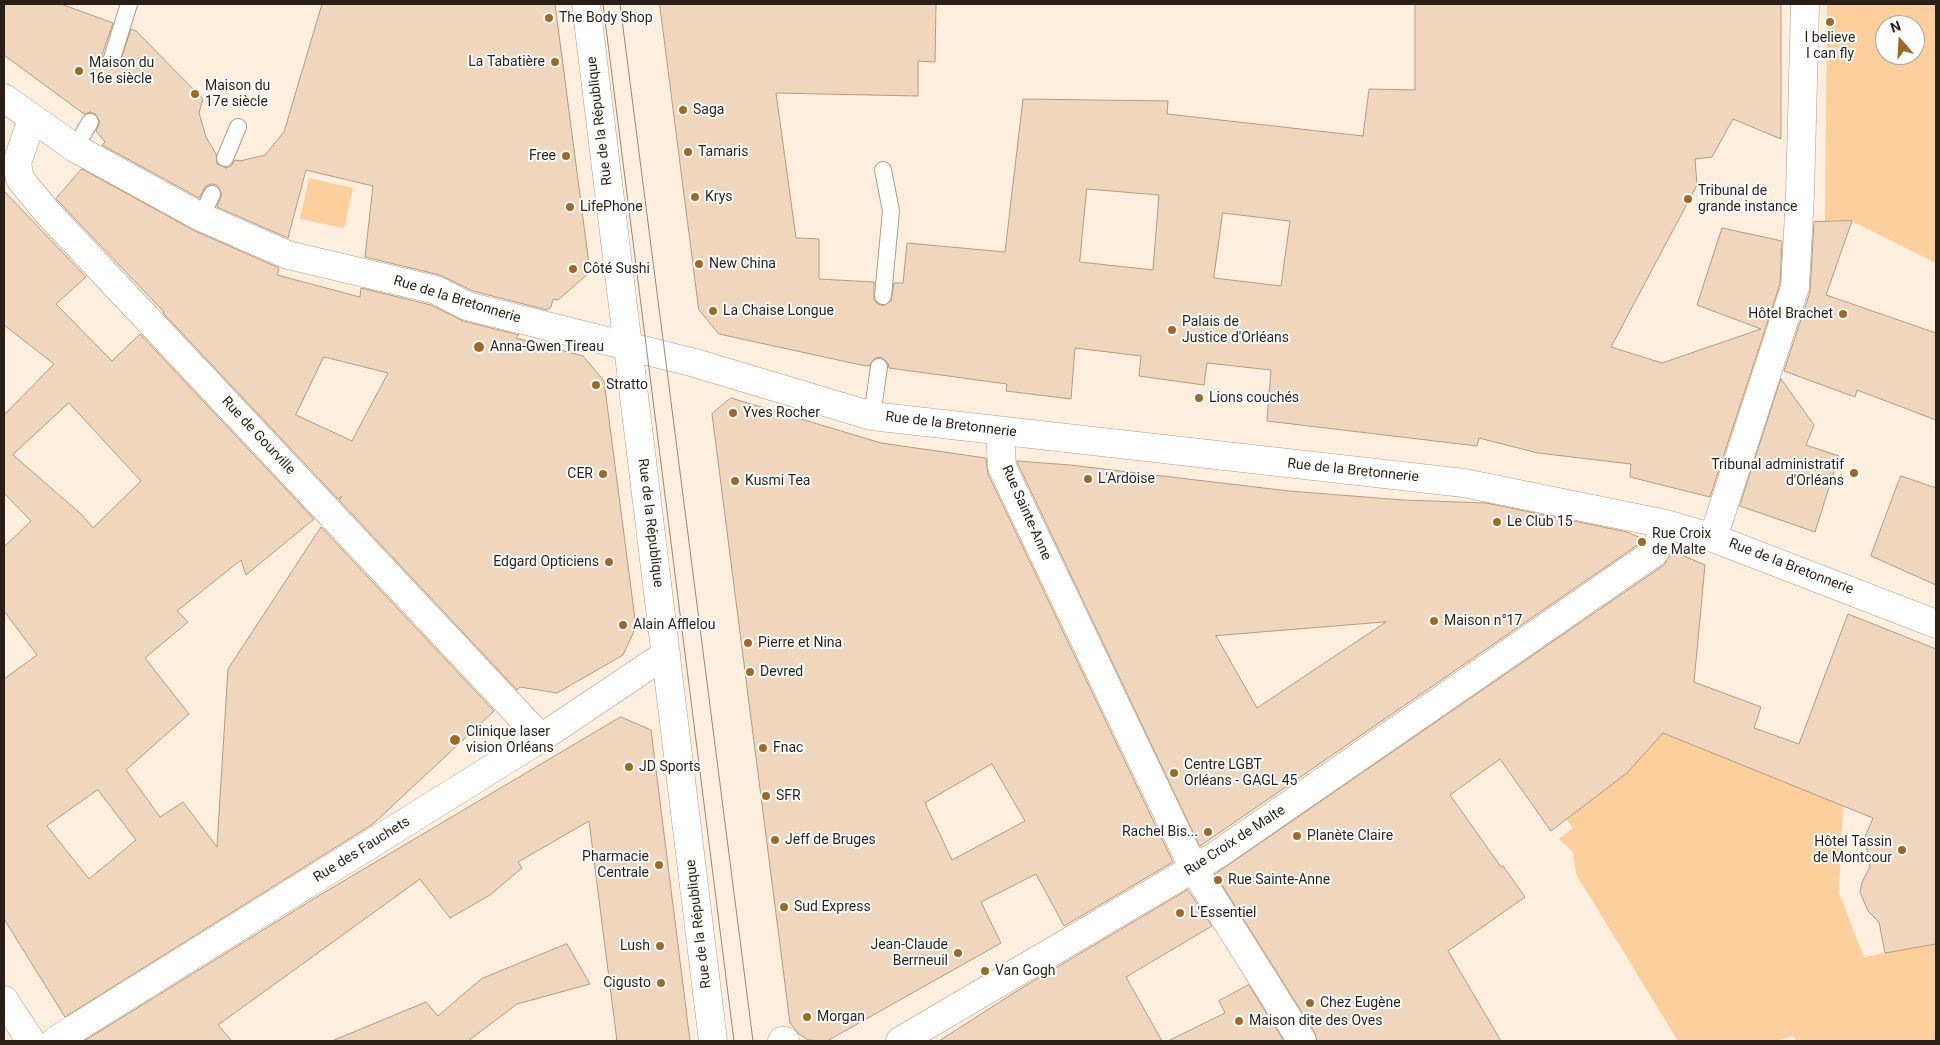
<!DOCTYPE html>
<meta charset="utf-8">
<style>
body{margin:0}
#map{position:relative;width:1940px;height:1045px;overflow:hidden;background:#feeede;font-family:Roboto,sans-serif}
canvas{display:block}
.frame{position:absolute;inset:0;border:5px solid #291f16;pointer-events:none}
.north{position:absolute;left:1875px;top:15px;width:50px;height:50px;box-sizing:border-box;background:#fff;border:1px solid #a9a5a2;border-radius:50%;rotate:341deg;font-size:14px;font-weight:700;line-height:20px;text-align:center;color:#291f16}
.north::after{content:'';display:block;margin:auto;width:18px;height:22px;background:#9f6924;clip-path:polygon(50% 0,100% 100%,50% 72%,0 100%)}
</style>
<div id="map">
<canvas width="1940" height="1045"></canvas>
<div class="frame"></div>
<div class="north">N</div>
</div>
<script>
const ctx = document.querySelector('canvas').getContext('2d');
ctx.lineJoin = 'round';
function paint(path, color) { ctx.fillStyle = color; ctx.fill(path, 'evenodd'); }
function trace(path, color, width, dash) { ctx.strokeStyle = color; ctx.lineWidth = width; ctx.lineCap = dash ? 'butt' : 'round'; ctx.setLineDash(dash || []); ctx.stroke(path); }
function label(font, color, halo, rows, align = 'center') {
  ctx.font = font + ' Roboto,sans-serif'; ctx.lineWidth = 4; ctx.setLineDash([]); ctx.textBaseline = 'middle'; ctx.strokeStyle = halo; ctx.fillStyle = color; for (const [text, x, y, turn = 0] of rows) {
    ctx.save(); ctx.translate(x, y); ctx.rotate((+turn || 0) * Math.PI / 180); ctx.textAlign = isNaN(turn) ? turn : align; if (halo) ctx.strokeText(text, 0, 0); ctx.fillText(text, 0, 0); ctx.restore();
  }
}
paint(new Path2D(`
 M 1827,4 L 1936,4 L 1936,263 L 1852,221 L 1825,221 ZM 1885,25 L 1915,25 L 1915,55 L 1885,55 Z
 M 309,178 L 353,188 L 344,228 L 300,219 Z
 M 1663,733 L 1843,806 L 1839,893 L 1864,957 L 1936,944 L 1936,1041 L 1797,1041 L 1793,1036 L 1776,1041 L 1678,1041 L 1576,874 L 1573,852 L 1559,839 L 1573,828 L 1566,819 L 1627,773 Z`), '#fdcf9d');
const building = new Path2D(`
 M 4,4 L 61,4 L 113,23 L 102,55 L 104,64 L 109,68 L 119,65 L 131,29 L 136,31 L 203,99 L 199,113 L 206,137 L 216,154 L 217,164 L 226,168 L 231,166 L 235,160 L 240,161 L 265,155 L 284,132 L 322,4 L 555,4 L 590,272 L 558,300 L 553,299 L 551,307 L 547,310 L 473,291 L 440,275 L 365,257 L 373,186 L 306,170 L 288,238 L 217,207 L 222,194 L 217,185 L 212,184 L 206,186 L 199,198 L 102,145 L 105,142 L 96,131 L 100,122 L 95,114 L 90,112 L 84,114 L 4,55 Z
 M 660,4 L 936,4 L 935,62 L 918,61 L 918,96 L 776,93 L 796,238 L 819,239 L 819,279 L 874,282 L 874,300 L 878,304 L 883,306 L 891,301 L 894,283 L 903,283 L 907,243 L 1005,252 L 1023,99 L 1168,101 L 1167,114 L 1363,136 L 1369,89 L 1415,90 L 1415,4 L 1781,4 L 1781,139 L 1733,119 L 1712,157 L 1695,159 L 1697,185 L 1611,347 L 1662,363 L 1761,329 L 1697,305 L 1722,228 L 1782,241 L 1780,284 L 1710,497 L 1630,477 L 1631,464 L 1538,453 L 1479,438 L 1477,446 L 1267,421 L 1271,370 L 1207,363 L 1204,385 L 1139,376 L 1141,356 L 1075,348 L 1071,399 L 1006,391 L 1007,384 L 889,368 L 888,363 L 881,357 L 875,358 L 869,366 L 861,365 L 719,334 L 699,310 ZM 1087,189 L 1159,195 L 1153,270 L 1080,262 ZM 1223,213 L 1290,221 L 1281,286 L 1214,278 Z
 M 82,169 L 195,231 L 279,268 L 277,275 L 360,297 L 361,288 L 431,305 L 463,321 L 519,335 L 516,338 L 583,356 L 604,381 L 636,627 L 623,655 L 557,693 L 520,687 L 517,690 L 339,500 L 342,496 L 338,499 L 163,313 L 164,312 L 59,202 L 56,199 ZM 324,357 L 388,373 L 352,441 L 296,415 Z
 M 4,191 L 86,277 L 56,304 L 112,361 L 140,334 L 314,519 L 246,575 L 241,560 L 177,611 L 188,622 L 145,658 L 189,714 L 126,770 L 160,817 L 183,802 L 217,847 L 228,669 L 321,527 L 494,711 L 373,824 L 65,1017 L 4,919 L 4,679 L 37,655 L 4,611 L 4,547 L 31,521 L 4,493 L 4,415 L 54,364 L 4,325 ZM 69,403 L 141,481 L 93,528 L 81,514 L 13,455 ZM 98,790 L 136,840 L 89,879 L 47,826 Z
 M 1852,221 L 1826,295 L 1936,333 L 1936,420 L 1857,390 L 1855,397 L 1784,371 L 1810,292 L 1814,222 Z
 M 1781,379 L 1814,425 L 1806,445 L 1839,456 L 1815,532 L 1740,506 Z
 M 731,398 L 881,443 L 986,458 L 988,474 L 1173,862 L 1064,926 L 1036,874 L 981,902 L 1001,943 L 827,1041 L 808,1040 L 799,1034 L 790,1023 L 712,414 ZM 992,764 L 1025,821 L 952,860 L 925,803 Z
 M 1017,461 L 1070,465 L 1289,491 L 1403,500 L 1486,503 L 1627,532 L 1643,539 L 1642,542 L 1200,846 ZM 1386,622 L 1257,708 L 1216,636 Z
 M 1901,476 L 1936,488 L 1936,585 L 1871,556 Z
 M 1672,551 L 1705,565 L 1694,682 L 1761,707 L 1754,728 L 1799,744 L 1848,614 L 1936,649 L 1936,944 L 1885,953 L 1879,922 L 1868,911 L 1860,892 L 1862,882 L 1870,867 L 1865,837 L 1873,818 L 1663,733 L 1627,773 L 1551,831 L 1500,759 L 1450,795 L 1501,867 L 1503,866 L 1525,897 L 1448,951 L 1501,1041 L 1317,1041 L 1315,1033 L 1215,874 L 1664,565 Z
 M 621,717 L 651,730 L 690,1041 L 617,1041 L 589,821 L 518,862 L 522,868 L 490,895 L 450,918 L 420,879 L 218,1025 L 232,1041 L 84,1041 L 315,898 Z
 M 1188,890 L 1212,926 L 1126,977 L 1162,1041 L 939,1041 L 1020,989 Z
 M 567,944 L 590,984 L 517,1004 L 468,1041 L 332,1041 L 426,1002 L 438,1016 L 481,979 Z
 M 1249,985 L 1284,1041 L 1168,1041 L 1225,1013 L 1219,1001 Z`);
paint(building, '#f0d6bc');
trace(building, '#b39b82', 1);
const lane = new Path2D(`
 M 112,58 L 129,4
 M 75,148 L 90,122
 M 225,158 L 238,127
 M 883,170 L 891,211 L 883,296
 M 201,217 L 212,194
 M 872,416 L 879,367`);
const street = new Path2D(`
 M 586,4 L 713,1041
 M 4,98 L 75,148 L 201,217 L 288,255 L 436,290 L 467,306 L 695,363 L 872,416 L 1464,483 L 1666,524 L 1713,538 L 1936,624
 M 32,119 L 17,163 L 20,179 L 47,212 L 541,738
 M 1000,431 L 1002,467 L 1194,869 L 1302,1041
 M 1713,538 L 1795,287 L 1800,195 L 1805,4
 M 4,1000 L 31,1041
 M 55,1041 L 541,738 L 666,654
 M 782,1041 L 785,1041
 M 900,1041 L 1218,854 L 1655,552 L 1666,524`);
trace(lane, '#b39b82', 18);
trace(street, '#b39b82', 29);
trace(lane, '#fff', 16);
trace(street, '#fff', 28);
trace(new Path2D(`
 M 603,4 L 734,1041
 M 620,4 L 753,1041`), '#95887c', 1);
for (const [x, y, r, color] of [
 [549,18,5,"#9f6924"],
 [1830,22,5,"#9f6924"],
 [555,62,5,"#9f6924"],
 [79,71,5,"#9f6924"],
 [195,94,5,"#9f6924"],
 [683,110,5,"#9f6924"],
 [688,152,5,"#9f6924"],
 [566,156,5,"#9f6924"],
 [695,197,5,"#9f6924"],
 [1688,199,5,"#9f6924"],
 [570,207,5,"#9f6924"],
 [699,264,5,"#9f6924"],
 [573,269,5,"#9f6924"],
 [713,311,5,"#9f6924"],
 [1843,314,5,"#9f6924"],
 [1172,330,5,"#9f6924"],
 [479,347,6,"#9f6924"],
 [596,385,5,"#9f6924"],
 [1199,398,5,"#9f6924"],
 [733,413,5,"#9f6924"],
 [1854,473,5,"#9f6924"],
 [603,474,5,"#9f6924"],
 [1088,479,5,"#9f6924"],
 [735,481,5,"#9f6924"],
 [1497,522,5,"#9f6924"],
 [1642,542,5,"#9f6924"],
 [609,562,5,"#9f6924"],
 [1434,621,5,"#9f6924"],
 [623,625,5,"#9f6924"],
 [748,643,5,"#9f6924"],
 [750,672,5,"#9f6924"],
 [455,740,6,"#9f6924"],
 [763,748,5,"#9f6924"],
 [629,767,5,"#9f6924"],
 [1174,773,5,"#9f6924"],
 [766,796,5,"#9f6924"],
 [1208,832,5,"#9f6924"],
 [1297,836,5,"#9f6924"],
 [775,840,5,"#9f6924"],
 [1902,850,5,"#9f6924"],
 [659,865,5,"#9f6924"],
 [1218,880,5,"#9f6924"],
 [784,907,5,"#9f6924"],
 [1180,913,5,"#9f6924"],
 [660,946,5,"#9f6924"],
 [958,953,5,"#9f6924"],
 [985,971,5,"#9f6924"],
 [661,983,5,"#9f6924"],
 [1310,1003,5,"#9f6924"],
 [807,1017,5,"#9f6924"],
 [1239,1021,5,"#9f6924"]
]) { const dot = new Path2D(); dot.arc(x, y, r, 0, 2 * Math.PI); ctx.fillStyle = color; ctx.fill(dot); trace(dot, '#fff', 2); }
label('14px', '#291f16', '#fff', [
 ["The Body Shop",559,18],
 ["I believe",1830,38,"center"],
 ["I can fly",1830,54,"center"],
 ["La Tabatière",545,62,"right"],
 ["Maison du",89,63],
 ["16e siècle",89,79],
 ["Maison du",205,86],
 ["17e siècle",205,102],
 ["Saga",693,110],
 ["Tamaris",698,152],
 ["Free",556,156,"right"],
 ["Tribunal de",1698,191],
 ["grande instance",1698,207],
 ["Krys",705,197],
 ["LifePhone",580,207],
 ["New China",709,264],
 ["Côté Sushi",583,269],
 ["La Chaise Longue",723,311],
 ["Hôtel Brachet",1833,314,"right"],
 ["Palais de",1182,322],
 ["Justice d'Orléans",1182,338],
 ["Anna-Gwen Tireau",490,347],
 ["Stratto",606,385],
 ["Lions couchés",1209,398],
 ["Yves Rocher",743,413],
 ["Tribunal administratif",1844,465,"right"],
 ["d'Orléans",1844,481,"right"],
 ["CER",593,474,"right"],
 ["L'Ardoise",1098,479],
 ["Kusmi Tea",745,481],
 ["Le Club 15",1507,522],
 ["Rue Croix",1652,534],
 ["de Malte",1652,550],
 ["Edgard Opticiens",599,562,"right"],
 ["Maison n°17",1444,621],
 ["Alain Afflelou",633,625],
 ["Pierre et Nina",758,643],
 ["Devred",760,672],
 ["Clinique laser",466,732],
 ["vision Orléans",466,748],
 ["Fnac",773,748],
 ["Centre LGBT",1184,765],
 ["Orléans - GAGL 45",1184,781],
 ["JD Sports",639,767],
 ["SFR",776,796],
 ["Rachel Bis...",1198,832,"right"],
 ["Planète Claire",1307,836],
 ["Jeff de Bruges",785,840],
 ["Hôtel Tassin",1892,842,"right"],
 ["de Montcour",1892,858,"right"],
 ["Pharmacie",649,857,"right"],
 ["Centrale",649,873,"right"],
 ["Rue Sainte-Anne",1228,880],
 ["Sud Express",794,907],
 ["L'Essentiel",1190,913],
 ["Jean-Claude",948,945,"right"],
 ["Berrneuil",948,961,"right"],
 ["Lush",650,946,"right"],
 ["Van Gogh",995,971],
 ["Cigusto",651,983,"right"],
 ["Chez Eugène",1320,1003],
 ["Morgan",817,1017],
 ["Maison dite des Oves",1249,1021]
], 'left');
label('14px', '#291f16', '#fff', [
 ["Rue de la République",600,121,-97],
 ["Rue de la Bretonnerie",457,300,17],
 ["Rue de la Bretonnerie",951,425,7],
 ["Rue de Gourville",258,436,47],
 ["Rue de la Bretonnerie",1353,471,6],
 ["Rue Sainte-Anne",1026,513,66],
 ["Rue de la République",650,523,83],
 ["Rue de la Bretonnerie",1791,567,21],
 ["Rue Croix de Malte",1235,841,-33],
 ["Rue des Fauchets",362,850,-32],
 ["Rue de la République",699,924,-97]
]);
</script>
